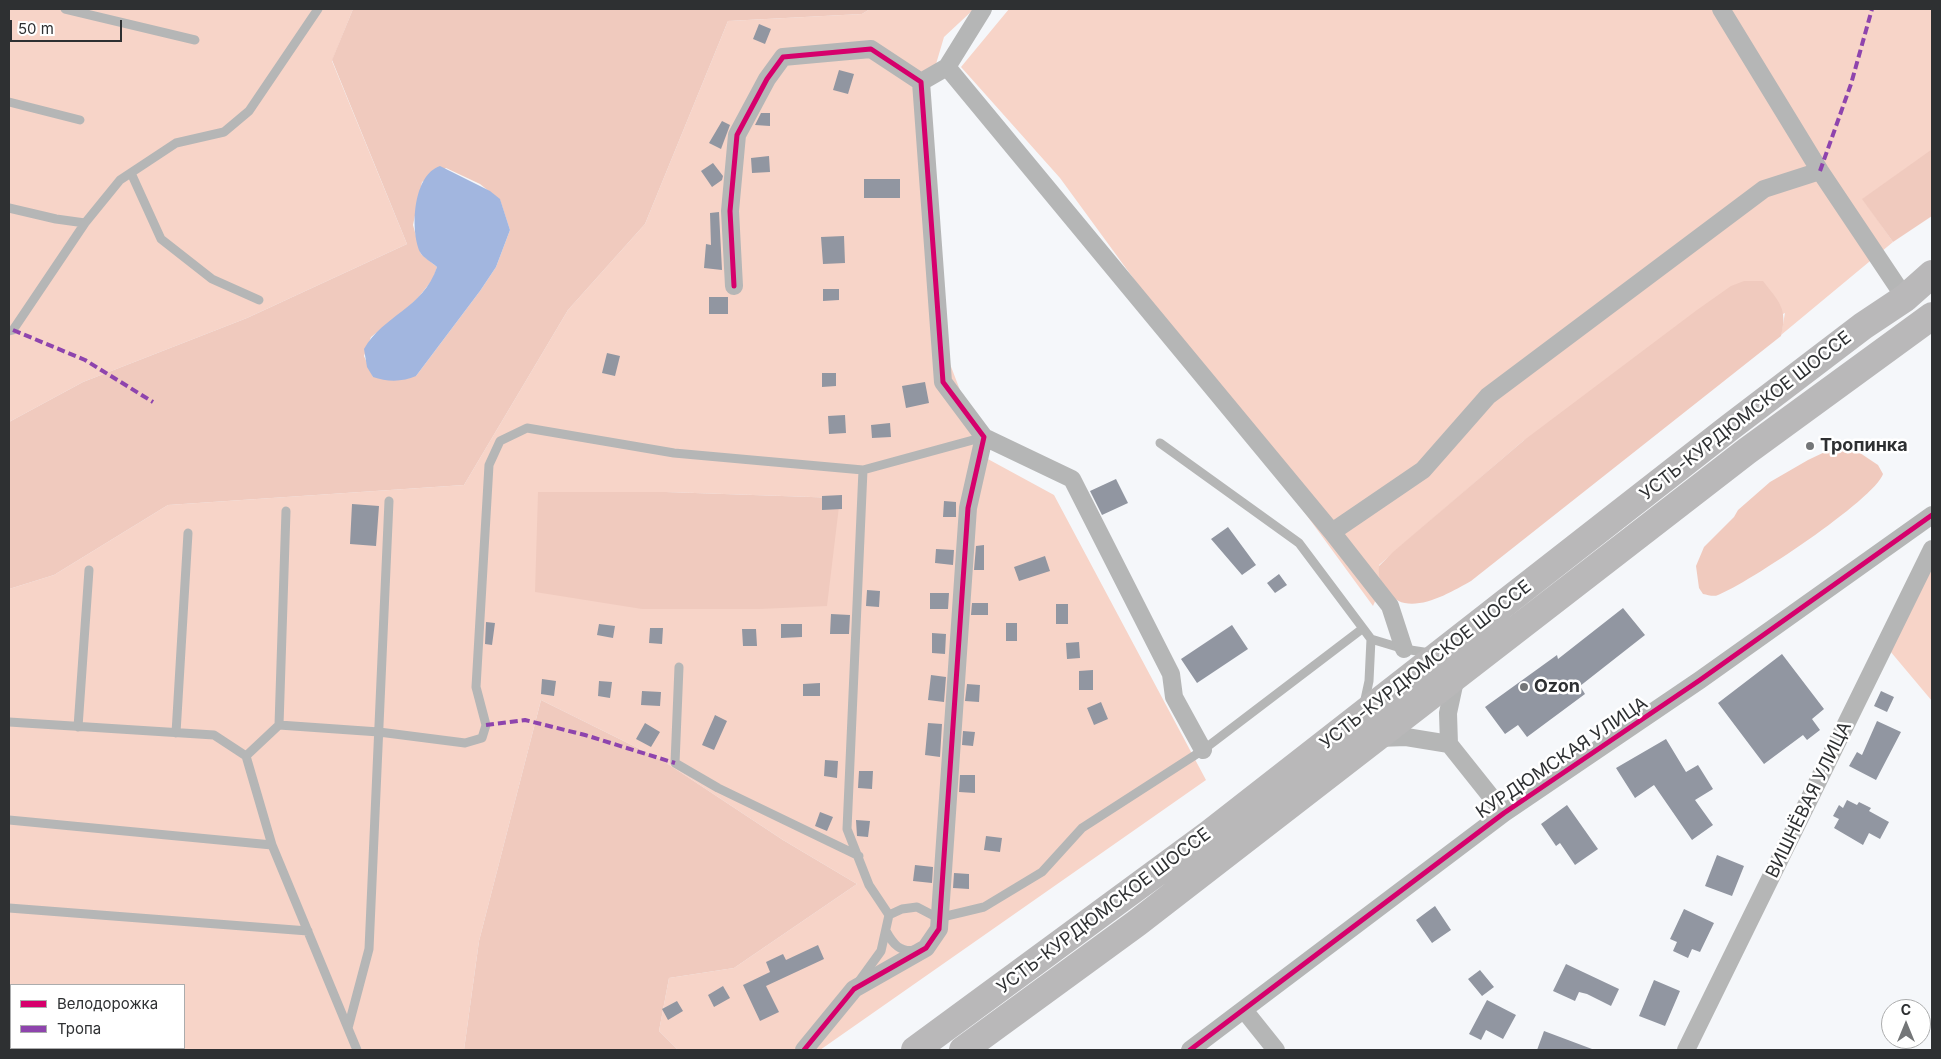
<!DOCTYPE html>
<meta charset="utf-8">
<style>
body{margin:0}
#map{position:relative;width:1941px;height:1059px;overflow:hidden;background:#f5f7fa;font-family:Inter,sans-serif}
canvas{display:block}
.frame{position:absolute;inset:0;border:10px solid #2e3032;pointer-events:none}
.legend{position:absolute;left:10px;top:984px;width:175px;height:65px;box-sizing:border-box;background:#fff;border:1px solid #abacad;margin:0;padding:6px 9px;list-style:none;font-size:15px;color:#2e3032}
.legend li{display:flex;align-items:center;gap:10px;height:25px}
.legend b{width:25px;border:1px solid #abacad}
.north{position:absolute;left:1881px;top:999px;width:50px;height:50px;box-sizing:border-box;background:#fff;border:1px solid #abacad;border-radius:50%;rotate:0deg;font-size:14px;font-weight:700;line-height:20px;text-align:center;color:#2e3032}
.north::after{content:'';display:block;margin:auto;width:18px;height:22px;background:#747678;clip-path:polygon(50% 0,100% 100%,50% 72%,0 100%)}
.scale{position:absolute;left:10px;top:20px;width:112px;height:22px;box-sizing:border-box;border:2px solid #2e3032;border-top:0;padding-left:6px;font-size:15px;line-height:18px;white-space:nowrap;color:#2e3032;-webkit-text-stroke:4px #fff;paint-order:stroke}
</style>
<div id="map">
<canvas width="1941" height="1059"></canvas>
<div class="frame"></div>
<ul class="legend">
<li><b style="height:6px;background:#d6006c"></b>Велодорожка</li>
<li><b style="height:6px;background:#8e44ad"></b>Тропа</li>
</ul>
<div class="north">С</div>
<div class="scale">50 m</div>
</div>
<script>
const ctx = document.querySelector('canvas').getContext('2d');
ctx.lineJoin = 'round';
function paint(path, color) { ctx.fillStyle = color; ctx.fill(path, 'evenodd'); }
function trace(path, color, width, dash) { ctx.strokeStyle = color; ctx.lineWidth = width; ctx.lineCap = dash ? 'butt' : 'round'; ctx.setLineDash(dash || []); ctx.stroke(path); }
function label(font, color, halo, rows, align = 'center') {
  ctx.font = font + ' Inter,sans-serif'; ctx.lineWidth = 5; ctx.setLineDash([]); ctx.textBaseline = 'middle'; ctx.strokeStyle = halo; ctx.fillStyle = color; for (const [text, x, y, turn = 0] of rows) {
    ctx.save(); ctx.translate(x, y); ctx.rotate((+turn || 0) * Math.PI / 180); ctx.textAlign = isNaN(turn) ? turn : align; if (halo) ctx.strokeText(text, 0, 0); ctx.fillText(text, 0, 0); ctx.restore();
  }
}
paint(new Path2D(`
 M 9,9 L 353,9 L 332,61 L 407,244 L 247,318 L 83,382 L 9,422 Z
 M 870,9 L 974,9 L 944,37 L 918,125 L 932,317 L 986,458 L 1054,495 L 1206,780 L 820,1050 L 678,1050 L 659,1031 L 669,978 L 734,968 L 857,884 L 783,840 L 662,760 L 541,700 L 479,941 L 464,1050 L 9,1050 L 9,589 L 54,575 L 168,505 L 464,485 L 568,310 L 645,224 L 728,21 L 862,14 ZM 538,492 L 666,492 L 840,498 L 760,609 ZM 11,985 L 184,985 L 184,1048 L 11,1048 Z
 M 1009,9 L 1932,9 L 1932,152 L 1931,151 L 1863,199 L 1893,242 L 1781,335 L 1785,313 L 1523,441 L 1379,565 L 1381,588 L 1373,606 L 1060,178 L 961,67 Z
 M 1932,562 L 1932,701 L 1890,651 Z`), '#f7d4c8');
paint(new Path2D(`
 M 353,9 L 870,9 L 862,14 L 728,21 L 645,224 L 568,310 L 464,485 L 168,505 L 54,575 L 9,589 L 9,422 L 83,382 L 247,318 L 407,244 L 332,60 ZM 446,168 L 480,184 L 500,200 L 510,230 L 496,267 L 480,291 L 416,376 L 373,377 L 364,356 L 371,337 L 402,313 L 418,298 L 433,279 L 437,267 L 421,254 L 413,225 L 422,182 Z
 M 1931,150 L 1932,216 L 1893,242 L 1862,199 Z
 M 1744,281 L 1763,281 C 1779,302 1788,308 1781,336 L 1471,581 C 1448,594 1406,619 1387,591 C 1380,581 1378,577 1379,566 L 1393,552 L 1523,441 L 1697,310 L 1731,286 Z
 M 1854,449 L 1878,465 L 1883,474 C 1875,499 1747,584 1718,595 C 1714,597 1708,595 1703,594 L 1699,588 L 1696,566 L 1704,547 L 1734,517 L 1738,510 L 1770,482 L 1808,460 L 1829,450 Z
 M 538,492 L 666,492 L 840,498 L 827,606 L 760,609 L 642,609 L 535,592 Z
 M 541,700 L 662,760 L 783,840 L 857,884 L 734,968 L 669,978 L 659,1031 L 678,1050 L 464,1050 L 479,941 Z`), '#f0cabe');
paint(new Path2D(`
 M 440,166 L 490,191 L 500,199 L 510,230 L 496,267 L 480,291 L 416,376 C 403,382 387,382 373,377 L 367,367 L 364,349 C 383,315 423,309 437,267 C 432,262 423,258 420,252 C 410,229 413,175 440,166 Z`), '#a2b6df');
paint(new Path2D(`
 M 759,24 L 771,29 L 765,44 L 753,39 Z
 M 839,70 L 854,74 L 848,94 L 833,90 Z
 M 761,113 L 770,113 L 770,126 L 755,125 Z
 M 722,121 L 730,125 L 721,149 L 709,143 Z
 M 769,156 L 770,172 L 752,173 L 751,158 Z
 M 713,163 L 723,176 L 722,180 L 712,187 L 701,171 Z
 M 864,179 L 900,179 L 900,198 L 864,198 Z
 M 719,212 L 722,270 L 704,268 L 706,244 L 711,245 L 710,213 Z
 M 844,236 L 845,263 L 823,264 L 821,237 Z
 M 823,289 L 839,289 L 839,300 L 823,301 Z
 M 709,297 L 728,297 L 728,314 L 709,314 Z
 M 607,353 L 620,356 L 615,376 L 602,373 Z
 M 822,373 L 836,373 L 836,386 L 822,387 Z
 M 925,382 L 929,403 L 906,408 L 902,386 Z
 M 845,415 L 846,433 L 829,434 L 828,416 Z
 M 890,423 L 891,437 L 872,438 L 871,425 Z
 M 1116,479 L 1128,503 L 1102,515 L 1090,491 Z
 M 842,495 L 842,509 L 822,510 L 822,496 Z
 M 944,501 L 956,502 L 956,517 L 943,517 Z
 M 352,504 L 379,506 L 376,546 L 350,544 Z
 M 1228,527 L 1256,565 L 1242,575 L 1211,539 Z
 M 984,545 L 984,570 L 974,570 L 976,546 Z
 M 936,549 L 954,550 L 953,565 L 935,563 Z
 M 1045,556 L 1050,571 L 1019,581 L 1014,567 Z
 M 1279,574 L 1287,585 L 1275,593 L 1267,583 Z
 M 867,590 L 880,591 L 879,607 L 866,606 Z
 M 930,593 L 949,593 L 948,609 L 930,609 Z
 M 972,603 L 988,603 L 988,615 L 971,615 Z
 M 1056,604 L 1068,604 L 1068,624 L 1056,624 Z
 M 1623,608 L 1645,635 L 1580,686 L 1585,694 L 1527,737 L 1518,725 L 1505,734 L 1485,707 L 1557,655 L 1558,659 Z
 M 831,614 L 850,615 L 849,634 L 830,634 Z
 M 486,622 L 495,623 L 492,645 L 485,644 Z
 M 1006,623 L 1017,623 L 1017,641 L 1006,641 Z
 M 599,624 L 615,626 L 613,638 L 597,635 Z
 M 781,624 L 802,624 L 802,637 L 781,638 Z
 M 1232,625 L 1248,649 L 1197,683 L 1181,659 Z
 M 650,628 L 663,628 L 662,644 L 649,643 Z
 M 742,629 L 756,629 L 757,646 L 743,646 Z
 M 932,633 L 946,634 L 945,654 L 932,653 Z
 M 1079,642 L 1080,658 L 1067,659 L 1066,643 Z
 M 1782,654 L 1824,709 L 1812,719 L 1820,730 L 1807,740 L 1803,735 L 1764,764 L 1718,703 Z
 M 1093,670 L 1093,690 L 1079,690 L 1079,671 Z
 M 931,675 L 946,677 L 944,702 L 928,700 Z
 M 542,679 L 556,681 L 554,696 L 541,694 Z
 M 599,681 L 612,682 L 610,698 L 598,696 Z
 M 820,683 L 820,696 L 803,696 L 803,684 Z
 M 967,684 L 980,685 L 979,702 L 965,701 Z
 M 642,691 L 661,692 L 660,706 L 641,705 Z
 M 1881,691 L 1894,697 L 1887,712 L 1874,706 Z
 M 1101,702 L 1108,719 L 1094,725 L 1087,708 Z
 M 715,715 L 727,721 L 714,750 L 702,745 Z
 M 1877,721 L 1901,732 L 1876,780 L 1849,766 L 1857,752 L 1862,755 Z
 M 645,723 L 660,732 L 651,747 L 636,739 Z
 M 928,723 L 942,724 L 940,757 L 925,755 Z
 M 963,731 L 975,732 L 973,746 L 962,745 Z
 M 1666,739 L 1686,772 L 1698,765 L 1713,789 L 1695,800 L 1713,825 L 1692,840 L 1654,785 L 1635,798 L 1616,768 Z
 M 825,760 L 838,761 L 837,778 L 824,776 Z
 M 859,771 L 873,771 L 872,789 L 858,788 Z
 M 960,775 L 975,775 L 975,793 L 959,792 Z
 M 1847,800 L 1857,805 L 1859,802 L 1871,808 L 1869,811 L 1889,822 L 1880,839 L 1869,833 L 1863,845 L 1834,828 L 1839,819 L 1833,816 L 1839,805 L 1843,808 Z
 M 1567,805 L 1598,849 L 1575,865 L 1560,843 L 1556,846 L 1541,824 Z
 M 820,812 L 833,817 L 827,831 L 815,826 Z
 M 856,820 L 870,821 L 868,837 L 857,836 Z
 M 986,836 L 1002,838 L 1000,852 L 984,850 Z
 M 1717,855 L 1744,866 L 1732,896 L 1705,886 Z
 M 915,865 L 933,867 L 932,883 L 913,881 Z
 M 954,873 L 969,874 L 969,889 L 953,888 Z
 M 1435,906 L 1451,930 L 1432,943 L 1416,920 Z
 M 1684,909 L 1714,923 L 1700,952 L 1692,949 L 1688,958 L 1673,951 L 1677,942 L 1670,939 Z
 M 818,945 L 824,959 L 766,986 L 779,1012 L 760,1021 L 743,985 L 770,972 L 766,962 L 783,954 L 786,960 Z
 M 1566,964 L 1619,989 L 1611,1006 L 1587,994 L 1579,992 L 1575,1001 L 1553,991 Z
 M 1480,970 L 1494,987 L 1482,996 L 1468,979 Z
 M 1654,980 L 1680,991 L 1665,1026 L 1639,1016 Z
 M 723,986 L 730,998 L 714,1007 L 708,995 Z
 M 1487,1000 L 1516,1015 L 1503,1039 L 1486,1030 L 1481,1040 L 1469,1034 Z
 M 677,1001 L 683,1011 L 668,1020 L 662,1009 Z
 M 1544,1031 L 1592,1049 L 1592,1050 L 1537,1050 Z`), '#9196a1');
trace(new Path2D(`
 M 65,9 L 195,40
 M 9,102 L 80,120
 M 131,173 L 161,239 L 212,279 L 259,300
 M 9,208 L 56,219 L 85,223
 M 9,331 L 13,330 L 85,223 L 120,180 L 176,143 L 224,132 L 249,111 L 318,9
 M 1160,443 L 1299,543 L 1371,639 L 1369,681 L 1364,704
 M 1371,639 L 1404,649 L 1430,653
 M 679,667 L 675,763 L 718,788 L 859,856
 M 9,722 L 214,735 L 246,756 L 272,845 L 357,1050
 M 279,725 L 286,511
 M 78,727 L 89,570
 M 176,733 L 188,533
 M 246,756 L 279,725 L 379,732 L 465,743 L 482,738 L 486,725 L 476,687 L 489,465 L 500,441 L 527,428 L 674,453 L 863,470 L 984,437
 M 9,820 L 272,845
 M 9,908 L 308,931
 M 889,915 L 902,909 L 917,907 L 938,918 L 984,907 L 1042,872 L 1082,828 L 1203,750 L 1362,629
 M 886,931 C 893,944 900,953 916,950
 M 860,980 L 881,951 L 889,915 L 869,885 L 847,829 L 863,470
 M 348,1028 L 369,949 L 389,501
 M 9,1049 L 43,1050`), '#b5b6b6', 9);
trace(new Path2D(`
 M 1721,9 L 1820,171 L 1905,298
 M 947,67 L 1332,532 L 1390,606 L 1404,649
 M 921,82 L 947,67 L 983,9
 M 734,286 L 730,211 L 737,135 L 767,79 L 783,57 L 871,49 L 921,82 L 943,382 L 984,437 L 968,508 L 939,929 L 926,948 L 854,989 L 804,1050
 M 984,437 L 1072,479 L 1171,674 L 1174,697 L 1203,750
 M 1332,532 L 1423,470 L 1488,396 L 1764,189 L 1820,171
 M 1456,676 L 1448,713 L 1449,744 L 1504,813
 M 1378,738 L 1406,737 L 1449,744
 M 1244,1010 L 1276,1050
 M 1190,1050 L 1504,813 L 1700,680 L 1932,515
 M 1686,1050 L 1932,549`), '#b5b6b6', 18);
trace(new Path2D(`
 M 915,1050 L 1209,834 L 1729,428 L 1863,326 L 1905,298 L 1932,274
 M 963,1050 L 1137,923 L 1747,451 L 1932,316`), '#b9b8b9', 28);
trace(new Path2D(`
 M 1820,171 L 1851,84 L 1872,9
 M 13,330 L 85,360 L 153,402
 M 486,725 L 525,720 L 585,735 L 675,763`), '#8e44ad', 4, [8, 4]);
trace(new Path2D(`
 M 734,286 L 730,211 L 737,135 L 767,79 L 783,57 L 871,49 L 921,82 L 943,382 L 984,437 L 968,508 L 939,929 L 926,948 L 854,989 L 804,1050
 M 1190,1050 L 1504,813 L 1700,680 L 1932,515`), '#d6006c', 5);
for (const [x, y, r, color] of [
 [1810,446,5,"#747678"],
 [1524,687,5,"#747678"]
]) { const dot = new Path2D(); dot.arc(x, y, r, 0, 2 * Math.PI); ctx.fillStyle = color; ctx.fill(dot); trace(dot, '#fff', 2); }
label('18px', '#2e3032', '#fff', [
 ["УСТЬ-КУРДЮМСКОЕ ШОССЕ",1746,416,-38],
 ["УСТЬ-КУРДЮМСКОЕ ШОССЕ",1426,665,-38],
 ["КУРДЮМСКАЯ УЛИЦА",1562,758,-34],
 ["ВИШНЁВАЯ УЛИЦА",1809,800,-64],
 ["УСТЬ-КУРДЮМСКОЕ ШОССЕ",1104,911,-37]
]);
label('bold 18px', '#2e3032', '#fff', [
 ["Тропинка",1820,446],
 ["Ozon",1534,687]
], 'left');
</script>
